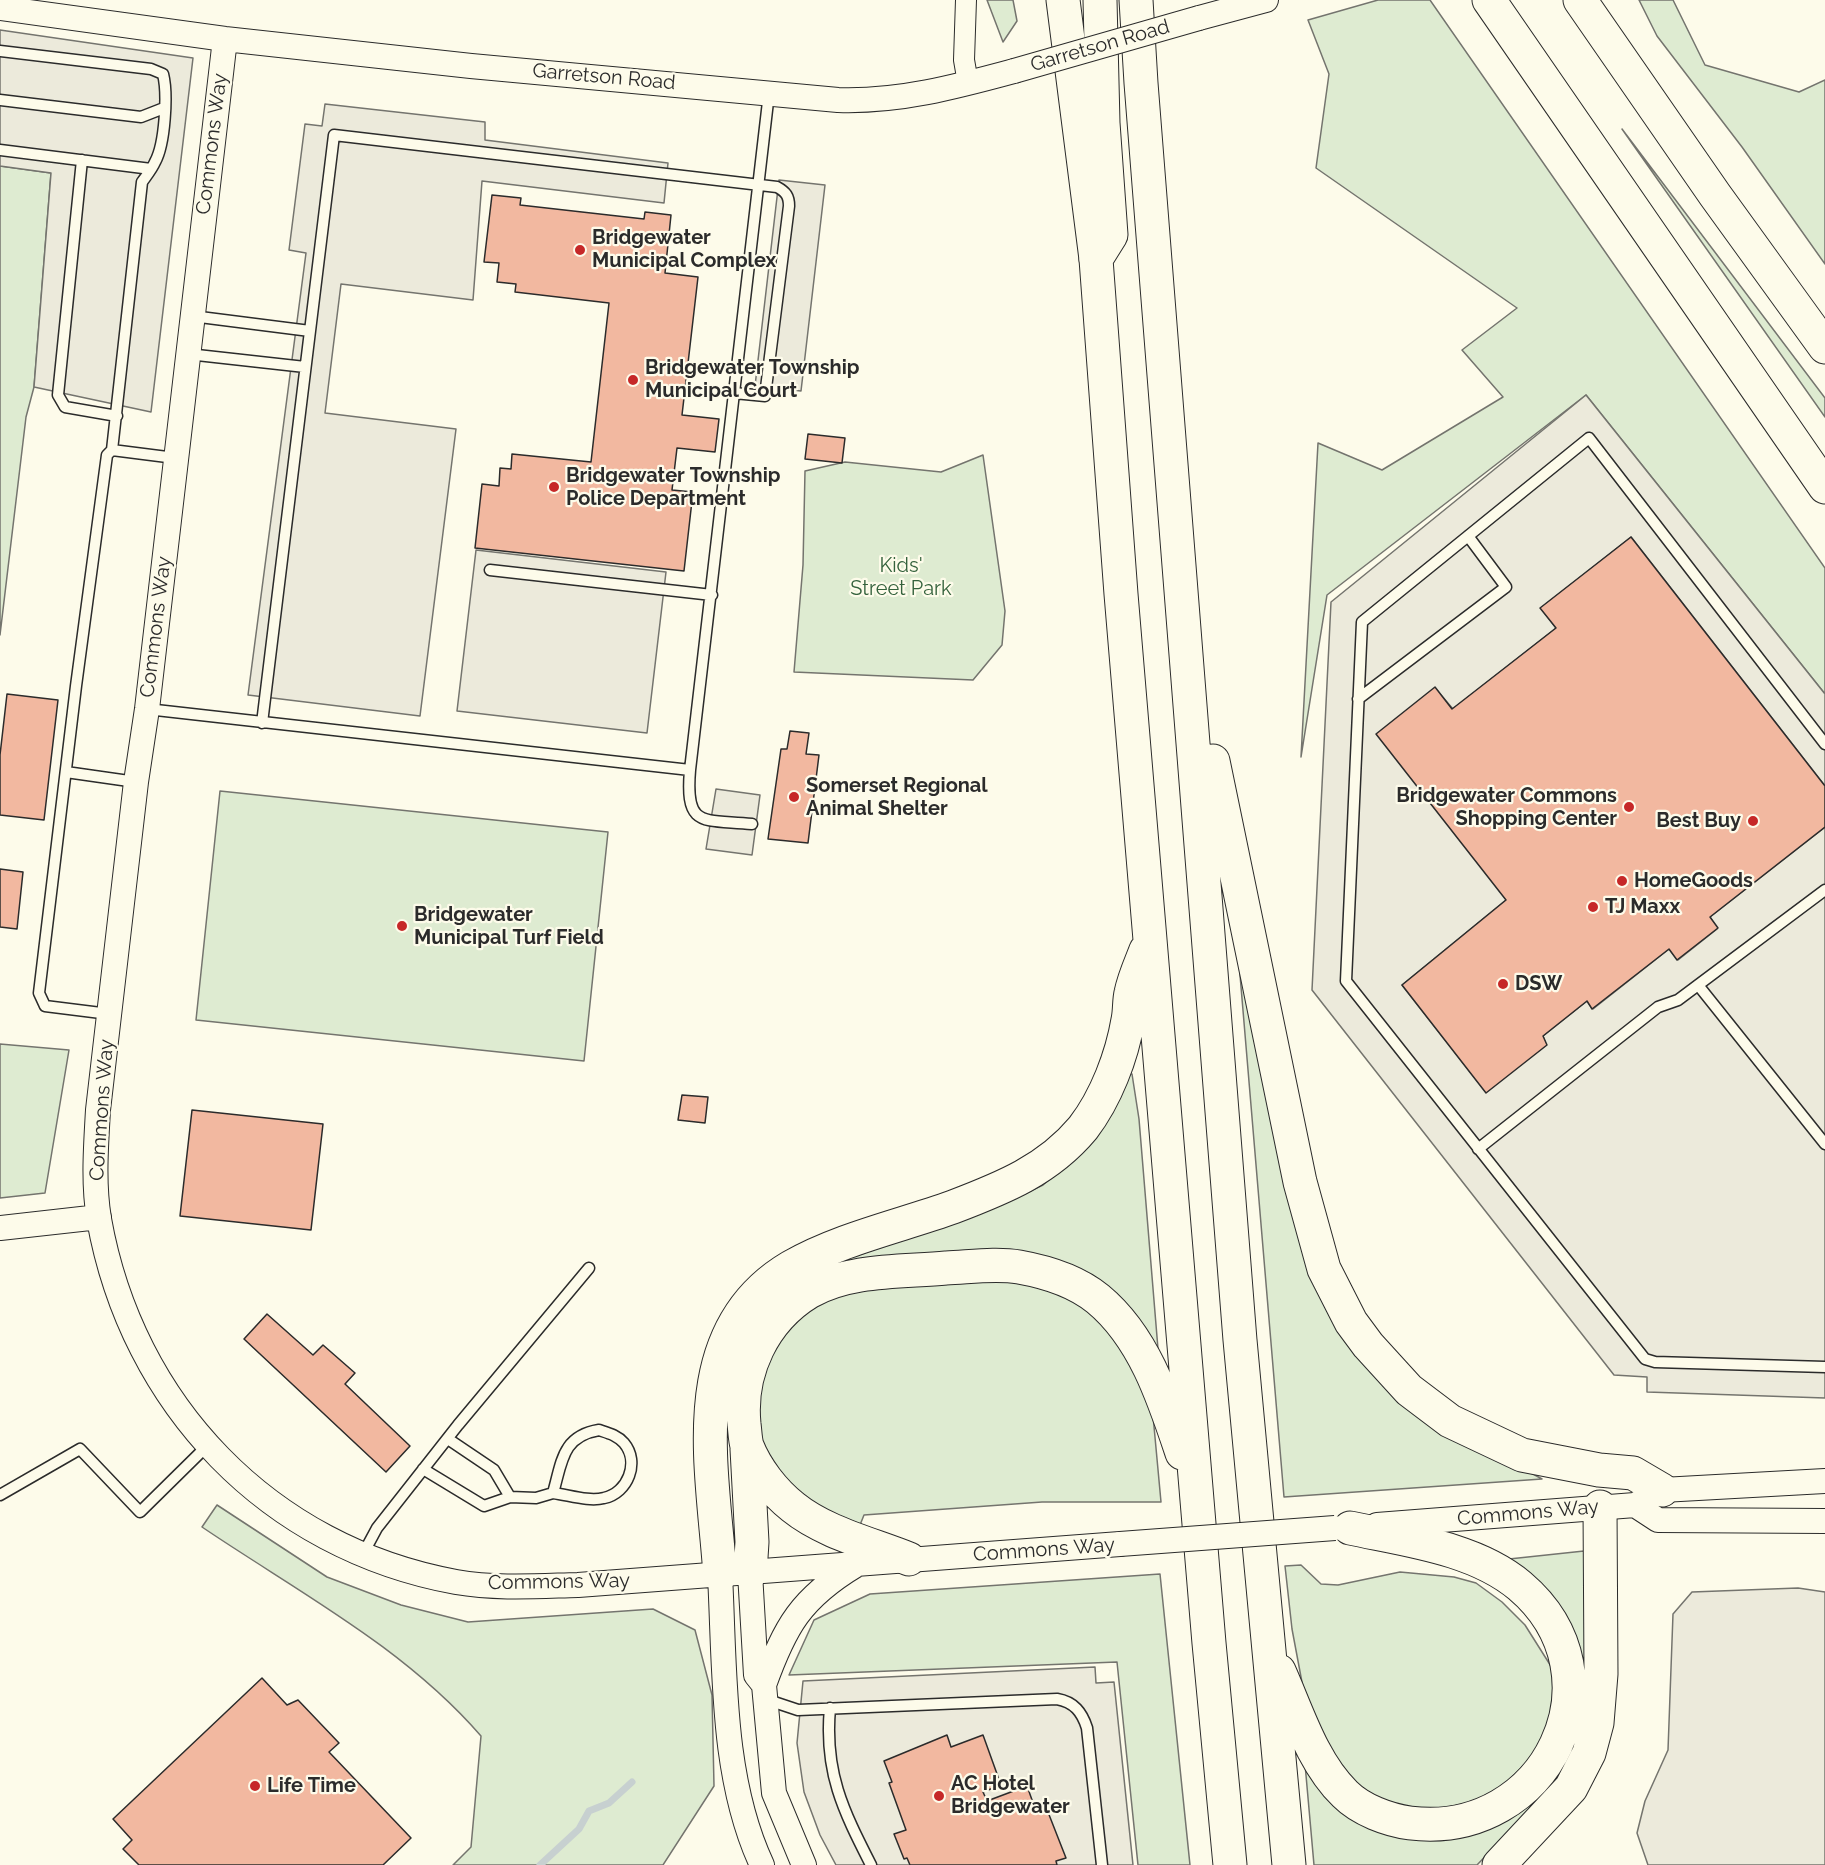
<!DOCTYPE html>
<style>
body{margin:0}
canvas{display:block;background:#fdfbea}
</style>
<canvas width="1825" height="1865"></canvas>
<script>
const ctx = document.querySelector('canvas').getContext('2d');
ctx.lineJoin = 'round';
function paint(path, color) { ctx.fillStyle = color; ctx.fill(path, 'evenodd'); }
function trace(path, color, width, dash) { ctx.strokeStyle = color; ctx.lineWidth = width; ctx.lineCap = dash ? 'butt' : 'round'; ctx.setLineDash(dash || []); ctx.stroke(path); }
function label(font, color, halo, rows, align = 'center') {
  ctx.font = font + ' Raleway,sans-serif'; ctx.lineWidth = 4.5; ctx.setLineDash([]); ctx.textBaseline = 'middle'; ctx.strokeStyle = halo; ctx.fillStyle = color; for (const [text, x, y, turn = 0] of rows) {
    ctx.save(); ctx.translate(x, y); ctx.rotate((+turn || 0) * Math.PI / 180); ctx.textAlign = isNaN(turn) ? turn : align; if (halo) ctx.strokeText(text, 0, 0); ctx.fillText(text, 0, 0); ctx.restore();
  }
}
const green = new Path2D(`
 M 987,0 L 1013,0 L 1017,21 L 1003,42 Z
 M 1378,0 L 1430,0 L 1825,568 L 1825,694 L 1586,395 L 1327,595 L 1301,757 L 1318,443 L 1382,470 L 1503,397 L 1462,350 L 1517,308 L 1316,168 L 1329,74 L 1308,20 Z
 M 1639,0 L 1673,0 L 1705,65 L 1799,92 L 1825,80 L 1825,264 L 1742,147 L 1657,36 Z
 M 1622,129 L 1825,398 L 1825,417 Z
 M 0,166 L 51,173 L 34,387 L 26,417 L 0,635 Z
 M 983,455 L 1005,611 L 1002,645 L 973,680 L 794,672 L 803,565 L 805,471 L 845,462 L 941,472 Z
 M 220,791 L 608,832 L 584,1061 L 196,1020 Z
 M 1239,963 L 1299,1239 L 1410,1406 L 1542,1479 L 1284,1497 Z
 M 0,1044 L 69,1050 L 45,1193 L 0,1198 Z
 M 1128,1074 L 1132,1074 L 1139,1119 L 1159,1361 L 1137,1326 L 1005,1252 L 819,1264 L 1007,1202 L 1043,1185 L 1062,1169 Z
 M 1017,1276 L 1068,1296 L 1116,1331 L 1151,1394 L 1161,1502 L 1042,1502 L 864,1515 L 860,1525 L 794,1497 L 759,1443 L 754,1411 L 771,1347 L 795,1318 L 840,1291 Z
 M 217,1505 L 327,1577 L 401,1605 L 468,1622 L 653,1609 L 695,1630 L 712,1695 L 714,1786 L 663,1865 L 453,1865 L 471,1847 L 481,1736 C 404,1647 298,1592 202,1527 Z
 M 1584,1551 L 1587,1714 L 1565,1773 L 1477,1865 L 1314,1865 L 1305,1764 L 1344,1806 L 1472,1833 L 1577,1720 L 1509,1559 Z
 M 1301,1565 L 1321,1584 L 1338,1585 L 1400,1572 L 1454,1577 L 1476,1583 L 1502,1602 L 1525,1625 L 1554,1671 L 1556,1698 L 1543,1746 L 1490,1799 L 1416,1813 L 1370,1796 L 1328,1756 L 1304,1693 L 1292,1629 L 1285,1566 Z
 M 1160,1574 L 1190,1865 L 1138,1865 L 1117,1662 L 789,1675 L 814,1620 L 870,1594 Z`);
paint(green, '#deebd1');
trace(green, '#74746e', 1.5);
const parking = new Path2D(`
 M 0,30 L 193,58 L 151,412 L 34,387 L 51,173 L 0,166 Z
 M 325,104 L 485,122 L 485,140 L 668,163 L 664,203 L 482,181 L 473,300 L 341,284 L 325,413 L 456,429 L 420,716 L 248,695 L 306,253 L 289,250 L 305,124 L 322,126 Z
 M 779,180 L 825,185 L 801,391 L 755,386 Z
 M 1586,395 L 1825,694 L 1825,786 L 1631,537 L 1541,608 L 1556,628 L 1453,709 L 1435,688 L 1506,900 L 1402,985 L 1486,1092 L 1546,1045 L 1543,1036 L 1587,1001 L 1593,1009 L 1669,949 L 1678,960 L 1717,929 L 1710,917 L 1825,827 L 1825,1398 L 1647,1392 L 1647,1377 L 1614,1375 L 1312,990 L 1331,602 Z
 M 476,550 L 666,572 L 647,733 L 457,711 Z
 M 716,789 L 760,795 L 752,855 L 706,849 Z
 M 1798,1588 L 1825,1592 L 1825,1865 L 1648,1865 L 1637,1833 L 1645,1801 L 1668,1750 L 1673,1614 L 1692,1592 Z
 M 1095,1667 L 1096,1683 L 1114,1682 L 1133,1865 L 836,1865 L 820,1835 L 804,1792 L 797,1743 L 803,1681 Z`);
paint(parking, '#eceadb');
trace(parking, '#74746e', 1.5);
trace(new Path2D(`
 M 540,1865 L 579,1829 L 589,1811 L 609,1803 L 632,1782`), '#c7d0d0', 7);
const building = new Path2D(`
 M 492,195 L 521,198 L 520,205 L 644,219 L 645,212 L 671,215 L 665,273 L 698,277 L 682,415 L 719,419 L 715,452 L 677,448 L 672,490 L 693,492 L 684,571 L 475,548 L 482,484 L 499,486 L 500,468 L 511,469 L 512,454 L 591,462 L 609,303 L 515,292 L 516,284 L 497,282 L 499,263 L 484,262 Z
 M 808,434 L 845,438 L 842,463 L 805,459 Z
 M 1631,537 L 1825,786 L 1825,827 L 1710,917 L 1718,928 L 1677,960 L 1669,949 L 1592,1009 L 1587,1001 L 1543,1036 L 1547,1045 L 1486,1093 L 1402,985 L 1506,900 L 1376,734 L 1435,687 L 1452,709 L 1556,628 L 1540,608 Z
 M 7,694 L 58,700 L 44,820 L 0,815 L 0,755 Z
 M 790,731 L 809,733 L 806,754 L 819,755 L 808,843 L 768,839 L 781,749 L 787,749 Z
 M 0,869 L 23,872 L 17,929 L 0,927 Z
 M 682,1095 L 708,1097 L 705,1123 L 678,1120 Z
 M 192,1110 L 323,1124 L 311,1230 L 180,1216 Z
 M 267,1314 L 313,1355 L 323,1345 L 355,1373 L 345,1384 L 410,1446 L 386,1472 L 244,1339 Z
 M 262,1678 L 287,1705 L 298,1700 L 339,1743 L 329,1752 L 411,1838 L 383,1865 L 139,1865 L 123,1849 L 132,1840 L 113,1819 Z
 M 947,1735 L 951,1747 L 983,1735 L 1001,1785 L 983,1792 L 987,1801 L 1027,1786 L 1036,1811 L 1046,1807 L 1066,1858 L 1056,1861 L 1057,1865 L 910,1865 L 907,1858 L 904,1859 L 894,1834 L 906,1830 L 889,1783 L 892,1782 L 884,1761 Z`);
paint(building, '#f2b8a0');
trace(building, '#2b2b2b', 1.5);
const service = new Path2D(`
 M 0,51 L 151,69 L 163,74 C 168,94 165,144 155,162 C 152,169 147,175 142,182 L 112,450
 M 0,100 L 141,117 L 164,108
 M 0,150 L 151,169
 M 82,160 L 58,395 L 65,407 L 117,416
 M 192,316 L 310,331
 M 188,354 L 305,367
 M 490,570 L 712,595
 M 1358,699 L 1506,587 L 1468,536
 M 147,709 L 690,770 L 769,93
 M 262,723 L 334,135 L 777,187 C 786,192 789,196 789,206 L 765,396 L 734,393
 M 1825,744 L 1589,438 L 1362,622 L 1346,981 L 1645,1359 L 1655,1362 L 1825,1367
 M 690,770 C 685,829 703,819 752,824
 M 66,772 L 136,782
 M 1698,985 L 1825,1144
 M 109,1014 L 45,1006 L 39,993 L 76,686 L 107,455 L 112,450 L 175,458
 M 1478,1149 L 1658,1007 L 1678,1000 L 1825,890
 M 599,1430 C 608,1433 617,1435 624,1443 C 640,1462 628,1493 604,1498 C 589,1502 569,1495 553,1493 C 562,1462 562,1436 599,1430 Z
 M 448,1439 L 494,1470 L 510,1497
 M 423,1469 L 484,1506 L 510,1497 L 536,1498 L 553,1493
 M 0,1495 L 80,1449 L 140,1512 L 207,1446
 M 363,1554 L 377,1528 L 458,1425 L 589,1268
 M 765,1699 L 798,1710 L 1057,1699 C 1074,1702 1082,1712 1087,1728 L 1102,1865
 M 830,1708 C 824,1772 843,1810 871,1865`);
const minor = new Path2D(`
 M 966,0 L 964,60 L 968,83`);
const tertiary = new Path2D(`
 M 0,8 L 225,39 L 471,66 L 838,100 C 899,102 955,87 1014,71
 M 1199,18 L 1266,0
 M 225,39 L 147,709 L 136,782 L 98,1110 C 96,1146 93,1183 99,1219 C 132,1405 269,1548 456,1582 C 497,1589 538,1586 578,1585 L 1120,1544
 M 0,1228 L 99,1217
 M 1635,1505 L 1658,1520 L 1825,1521
 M 1377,1525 L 1635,1505 L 1662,1490 L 1825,1481
 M 750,1573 L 756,1675 L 764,1685 L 774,1793 L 804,1865
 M 720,1575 C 725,1669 721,1778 762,1865
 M 764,1685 C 785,1626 801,1598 856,1565`);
const trunk = new Path2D(`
 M 1100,0 L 1103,123 L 1111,235 L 1096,259 L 1121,594 L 1209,1643 L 1230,1865
 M 1136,0 L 1141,83 L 1240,1340 L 1289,1865
 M 1213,761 L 1300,1182 L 1324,1269 L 1351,1322 L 1368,1345 L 1409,1390 L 1450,1421 L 1522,1455 L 1599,1470 L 1633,1473 L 1662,1490
 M 747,1449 L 752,1542 L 750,1573
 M 909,1559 C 872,1544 825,1533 793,1507 C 774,1492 756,1469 747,1446 C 745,1439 745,1431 744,1424 C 739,1372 763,1320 809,1292 C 849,1269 901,1272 946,1268 C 970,1267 996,1263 1019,1267 C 1047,1272 1076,1281 1098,1299 C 1144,1337 1164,1399 1182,1453
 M 720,1575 C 713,1469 681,1332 791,1267 C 840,1239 900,1226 953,1207 C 1003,1188 1048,1170 1083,1128 C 1106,1098 1122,1056 1128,1020 C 1130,1011 1129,1001 1131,993 C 1134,978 1141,963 1146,950
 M 1279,1671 C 1297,1711 1312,1762 1345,1794 C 1361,1810 1388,1820 1410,1823 C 1547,1840 1626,1676 1520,1586 C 1475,1548 1406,1540 1350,1528
 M 1499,1865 L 1571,1788 L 1589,1753 L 1597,1723 L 1601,1674 L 1600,1507`);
const motorway = new Path2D(`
 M 1063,0 L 1096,259
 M 1489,0 L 1825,487
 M 1580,0 L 1715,195 L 1825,347`);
trace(service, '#2b2b2b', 13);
trace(minor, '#2b2b2b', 22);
trace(tertiary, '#2b2b2b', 26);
trace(trunk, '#2b2b2b', 35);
trace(motorway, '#2b2b2b', 35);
trace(service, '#fdfbea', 10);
trace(minor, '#fdfbea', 20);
trace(tertiary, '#fdfbea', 24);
trace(trunk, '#fdfbea', 33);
trace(motorway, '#fdfbea', 33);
const tertiaryBridge = new Path2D(`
 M 1014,71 L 1199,18
 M 1120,1544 L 1335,1528`);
trace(tertiaryBridge, '#2b2b2b', 26, []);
trace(tertiaryBridge, '#fdfbea', 24);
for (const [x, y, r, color] of [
 [580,250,6,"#c62828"],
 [633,380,6,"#c62828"],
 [554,487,6,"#c62828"],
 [794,797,6,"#c62828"],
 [1629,807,6,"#c62828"],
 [1753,821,6,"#c62828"],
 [1622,881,6,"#c62828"],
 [1593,907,6,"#c62828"],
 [402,926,6,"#c62828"],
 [1503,984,6,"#c62828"],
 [255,1786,6,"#c62828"],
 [939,1796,6,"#c62828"]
]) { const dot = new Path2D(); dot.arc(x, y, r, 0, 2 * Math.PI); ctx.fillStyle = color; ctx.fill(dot); trace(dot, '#fdfbea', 2); }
label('20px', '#2b2b2b', '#fdfbea', [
 ["Garretson Road",1100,46,-16],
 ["Garretson Road",604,77,5],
 ["Commons Way",212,144,-83],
 ["Commons Way",156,627,-83],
 ["Commons Way",102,1110,-86],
 ["Commons Way",1528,1513,-5],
 ["Commons Way",1044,1550,-4],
 ["Commons Way",559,1582,-1]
]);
label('bold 20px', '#2b2b2b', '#fdfbea', [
 ["Bridgewater",592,238],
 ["Municipal Complex",592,261],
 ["Bridgewater Township",645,368],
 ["Municipal Court",645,391],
 ["Bridgewater Township",566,476],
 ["Police Department",566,499],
 ["Somerset Regional",806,786],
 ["Animal Shelter",806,809],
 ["Bridgewater Commons",1617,796,"right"],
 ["Shopping Center",1617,819,"right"],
 ["Best Buy",1741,821,"right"],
 ["HomeGoods",1634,881],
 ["TJ Maxx",1605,907],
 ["Bridgewater",414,915],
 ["Municipal Turf Field",414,938],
 ["DSW",1515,984],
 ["AC Hotel",951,1784],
 ["Bridgewater",951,1807],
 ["Life Time",267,1786]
], 'left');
label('20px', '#34623c', '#fdfbea', [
 ["Kids'",901,566],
 ["Street Park",901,589]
]);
</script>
